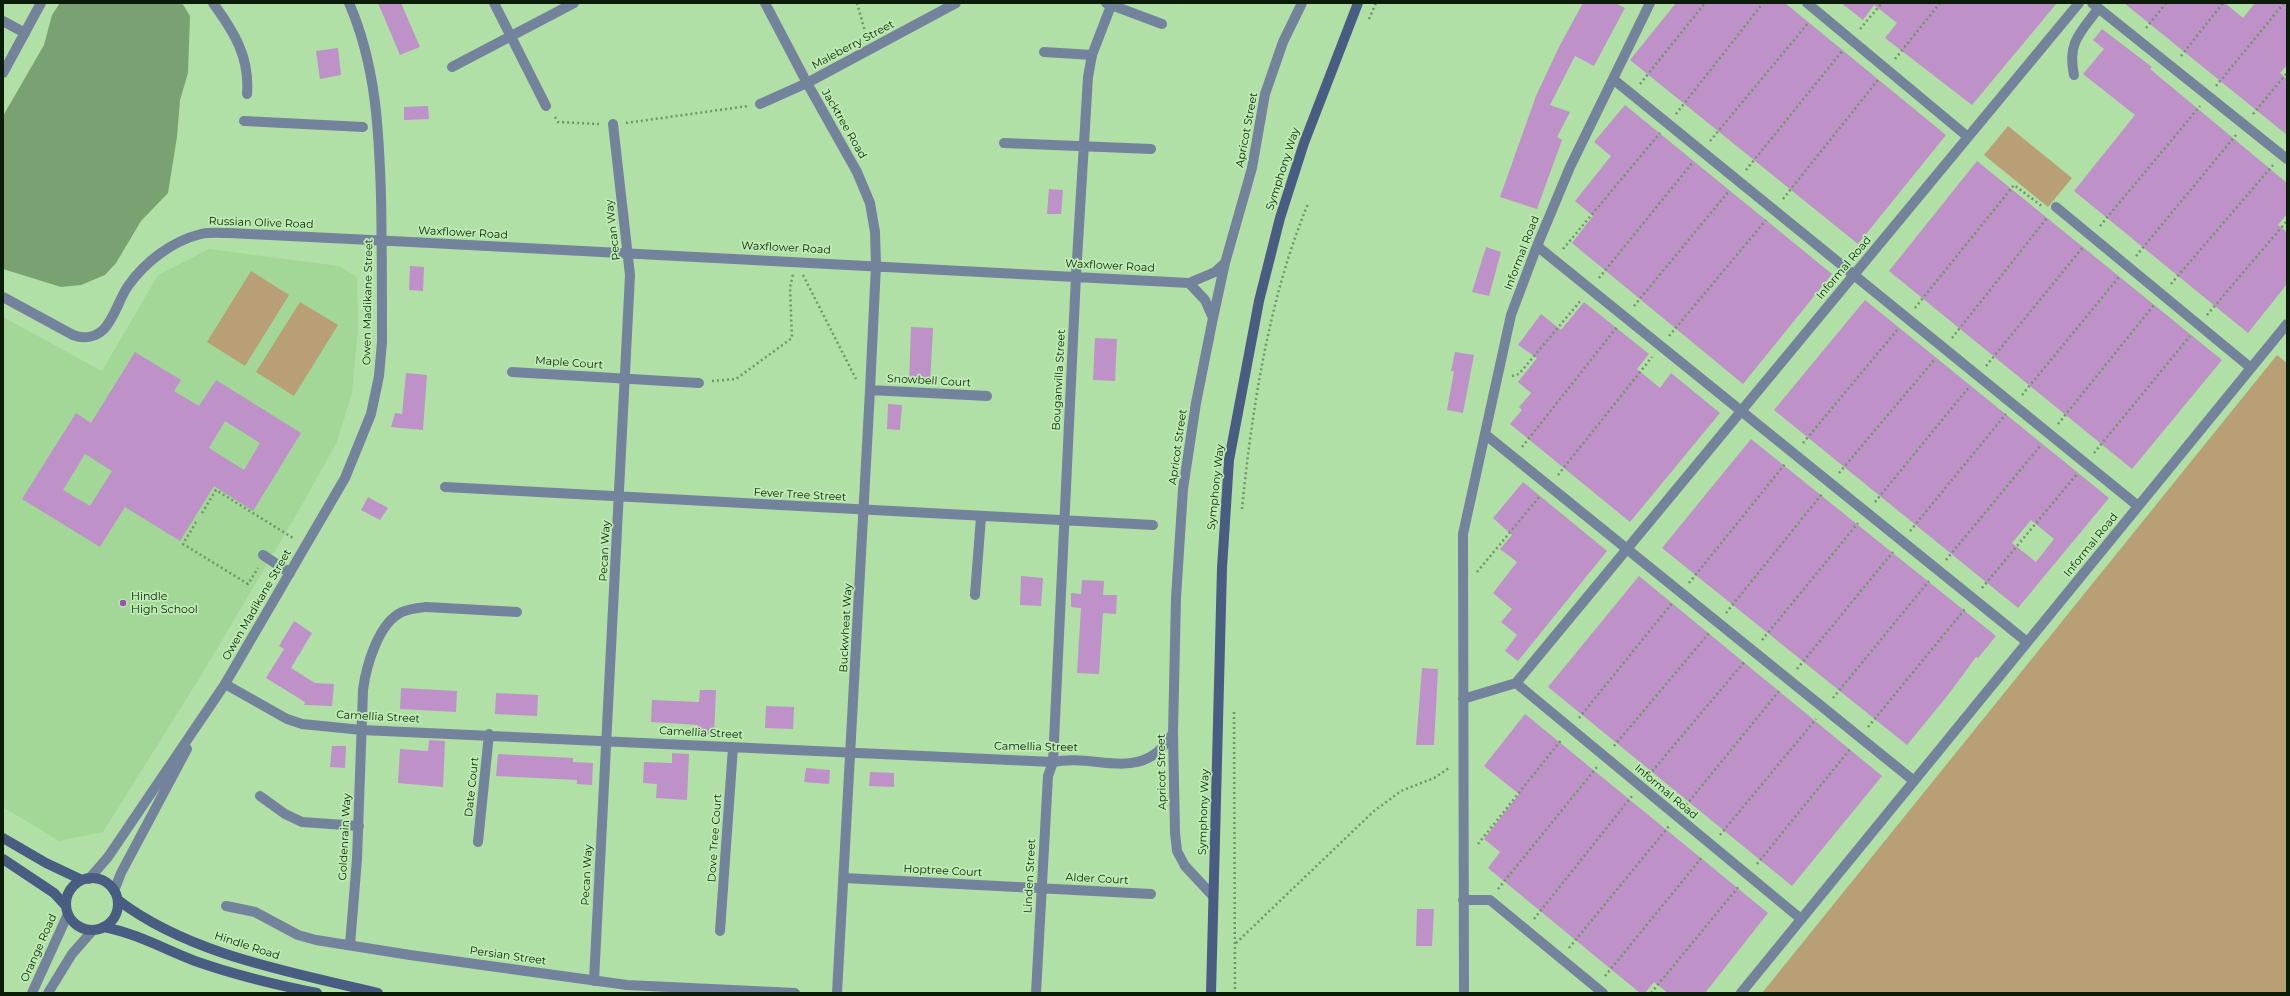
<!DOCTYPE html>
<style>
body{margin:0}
#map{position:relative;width:2290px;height:996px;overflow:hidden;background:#b0e0a6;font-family:Montserrat,sans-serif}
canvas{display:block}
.frame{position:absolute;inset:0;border:4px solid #0b1d08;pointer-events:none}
</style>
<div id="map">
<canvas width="2290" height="996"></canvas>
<div class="frame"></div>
</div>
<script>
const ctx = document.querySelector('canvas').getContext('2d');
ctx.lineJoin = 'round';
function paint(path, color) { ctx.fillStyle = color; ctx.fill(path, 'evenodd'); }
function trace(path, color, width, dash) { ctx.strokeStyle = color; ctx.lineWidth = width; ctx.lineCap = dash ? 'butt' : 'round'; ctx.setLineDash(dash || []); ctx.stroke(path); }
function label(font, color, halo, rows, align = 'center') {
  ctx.font = font + ' Montserrat,sans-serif'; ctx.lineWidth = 3.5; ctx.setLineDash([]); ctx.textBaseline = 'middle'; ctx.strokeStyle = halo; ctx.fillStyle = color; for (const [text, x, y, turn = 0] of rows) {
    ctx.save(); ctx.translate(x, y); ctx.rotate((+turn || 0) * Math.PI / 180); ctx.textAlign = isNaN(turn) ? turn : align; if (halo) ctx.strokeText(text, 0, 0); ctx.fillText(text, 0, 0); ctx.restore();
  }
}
paint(new Path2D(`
 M 209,249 L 339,266 L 357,277 L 358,328 L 352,393 L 337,442 L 298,512 L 202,674 L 103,832 L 59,841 L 3,807 L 3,317 L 102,371 L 158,275 Z`), '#a2d797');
paint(new Path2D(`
 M 2008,126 L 2072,178 L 2048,207 L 1984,155 Z
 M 251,271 L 289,295 L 245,366 L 207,342 Z
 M 300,302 L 338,325 L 294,396 L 256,372 Z
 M 2277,355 L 2287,363 L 2287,993 L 1762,993 Z`), '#b89f75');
paint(new Path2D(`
 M 60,3 L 182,3 L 190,16 L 188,73 L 180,100 L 177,137 L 168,193 L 141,221 L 116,263 L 105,275 L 81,285 L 61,287 L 3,269 L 3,116 L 44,45 L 52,15 Z`), '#7aa171');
paint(new Path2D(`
 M 378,3 L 401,3 L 420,47 L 400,55 Z
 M 1583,3 L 1615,3 L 1625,8 L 1594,66 L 1575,56 L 1550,105 L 1570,112 L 1557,137 L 1562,140 L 1537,209 L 1500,197 L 1536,96 L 1559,47 Z
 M 1676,3 L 1785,3 L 1946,135 L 1858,244 L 1630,60 Z
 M 1841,3 L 2057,3 L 1972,105 L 1885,38 L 1897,23 L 1874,5 L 1863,20 Z
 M 2124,3 L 2225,3 L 2243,18 L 2255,3 L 2287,3 L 2287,65 L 2280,73 L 2287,79 L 2287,135 Z
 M 2102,29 L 2152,67 L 2150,69 L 2287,183 L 2287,214 L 2278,225 L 2287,232 L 2287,284 L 2248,333 L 2074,191 L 2135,115 L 2083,74 L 2104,49 L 2093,40 Z
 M 338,48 L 341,75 L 320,79 L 316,51 Z
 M 1625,105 L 1832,274 L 1743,384 L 1572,243 L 1593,216 L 1575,201 L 1611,156 L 1594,142 Z
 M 428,106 L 429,119 L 404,120 L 404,107 Z
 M 1977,161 L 2222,360 L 2132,469 L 1889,271 Z
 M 1049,189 L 1063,190 L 1061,214 L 1047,214 Z
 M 1486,247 L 1501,252 L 1489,296 L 1472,292 Z
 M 410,266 L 424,267 L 423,291 L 409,290 Z
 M 1865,300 L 2109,498 L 2018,608 L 1774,410 ZM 2031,520 L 2054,539 L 2036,562 L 2012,543 Z
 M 1584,302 L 1649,354 L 1637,369 L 1660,388 L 1671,373 L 1720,413 L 1630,522 L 1510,424 L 1522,410 L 1519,407 L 1531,393 L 1518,382 L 1537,358 L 1518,345 L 1541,314 L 1561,330 Z
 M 911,327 L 933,328 L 930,384 L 909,383 Z
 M 1095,338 L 1117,339 L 1115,381 L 1093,380 Z
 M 135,352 L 181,380 L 174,391 L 199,406 L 216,380 L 301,433 L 253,511 L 214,486 L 180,541 L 125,507 L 100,547 L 22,499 L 76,413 L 91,423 ZM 225,421 L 260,443 L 244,470 L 209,448 ZM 85,454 L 112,471 L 90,506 L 63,490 Z
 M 1455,352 L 1474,355 L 1463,413 L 1447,410 L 1454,371 L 1451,371 Z
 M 406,373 L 427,375 L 423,430 L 391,427 L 395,413 L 402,414 Z
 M 888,404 L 902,405 L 900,430 L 887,429 Z
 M 1751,439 L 1996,636 L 1978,658 L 1976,657 L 1948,695 L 1907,745 L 1662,548 Z
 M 1523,482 L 1607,551 L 1518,661 L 1505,651 L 1517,635 L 1501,622 L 1512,609 L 1493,593 L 1517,562 L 1500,549 L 1512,535 L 1493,518 Z
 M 368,497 L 388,508 L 380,520 L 361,510 Z
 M 1021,576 L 1043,578 L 1041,606 L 1020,605 Z
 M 1639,576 L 1882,776 L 1792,886 L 1548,687 Z
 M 1082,580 L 1104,581 L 1103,595 L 1117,595 L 1116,614 L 1103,613 L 1099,674 L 1077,673 L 1081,608 L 1071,607 L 1071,593 L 1081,594 Z
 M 294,621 L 312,633 L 291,668 L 315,683 L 334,684 L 332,706 L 304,705 L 305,702 L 266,678 L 284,649 L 279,646 Z
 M 1422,668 L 1438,669 L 1434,745 L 1416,745 Z
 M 401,688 L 457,691 L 456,712 L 400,709 Z
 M 700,690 L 716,690 L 714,735 L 697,734 L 698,725 L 651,722 L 652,700 L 699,702 Z
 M 496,693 L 538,695 L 537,716 L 495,714 Z
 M 766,706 L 794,707 L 793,729 L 765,728 Z
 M 1525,714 L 1768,913 L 1705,993 L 1668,993 L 1654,982 L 1645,993 L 1640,993 L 1488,868 L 1500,852 L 1484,839 L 1519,794 L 1484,766 Z
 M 429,740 L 445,741 L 443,787 L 398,783 L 400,749 L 428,751 Z
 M 332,746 L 346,746 L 345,768 L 330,767 Z
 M 672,753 L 689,754 L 687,800 L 656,798 L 657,784 L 643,783 L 644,762 L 672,763 Z
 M 498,754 L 573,758 L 573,762 L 593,763 L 592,785 L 577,784 L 577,780 L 496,776 Z
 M 806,768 L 830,770 L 829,784 L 804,782 Z
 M 870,772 L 894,773 L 894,787 L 869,786 Z
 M 1417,909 L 1434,909 L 1432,946 L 1416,946 Z`), '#be91c8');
trace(new Path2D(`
 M 857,3 L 866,35
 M 1369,19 L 1376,3
 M 2146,28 L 2166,3
 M 1860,29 L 1882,3
 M 2181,56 L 2223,3
 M 1895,59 L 1940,3
 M 1640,84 L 1705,3
 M 2216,86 L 2284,3
 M 1676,114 L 1763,3
 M 2253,114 L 2287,73
 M 555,117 L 558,122 L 599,124
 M 626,123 L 748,106
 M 1710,141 L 1809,22
 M 1746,170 L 1843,50
 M 1783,199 L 1878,80
 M 2100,226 L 2200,106
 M 1563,249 L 1660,133
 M 2136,256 L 2236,135
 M 803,275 L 856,379
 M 1599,278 L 1693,162
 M 2171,284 L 2273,165
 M 1634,306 L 1729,191
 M 1915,308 L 2014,185 L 2043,207
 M 2207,315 L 2287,221
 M 1669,336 L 1766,220
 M 1952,338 L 2047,218
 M 1986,366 L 2083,247
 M 1512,376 L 1519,374 L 1582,299
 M 712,381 L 736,379 L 792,338 L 790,288 L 793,274
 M 2022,395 L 2119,277
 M 2058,424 L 2154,305
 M 1803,443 L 1898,329
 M 1522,447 L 1617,327
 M 2094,453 L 2190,336
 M 1839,473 L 1935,359
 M 1558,475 L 1652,357
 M 1875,502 L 1969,387
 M 1242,509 C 1252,409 1269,297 1308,204
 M 202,513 L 216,490 L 293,538
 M 196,522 L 183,544 L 248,584 L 258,568
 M 1910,531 L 2006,414
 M 1946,560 L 2041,445
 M 1477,572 L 1540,496
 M 1689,583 L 1785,464
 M 1982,588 L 2077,474
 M 1726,613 L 1822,494
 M 1762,640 L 1858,523
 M 1797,669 L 1893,552
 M 1833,698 L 1929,581
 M 1234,712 L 1235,993
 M 1579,718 L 1673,602
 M 1868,727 L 1965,609
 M 1614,746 L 1710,632
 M 1649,775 L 1745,661
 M 1686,805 L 1780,690
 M 1720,835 L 1816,719
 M 1478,844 L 1562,739
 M 1757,864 L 1851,748
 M 1498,889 L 1597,767
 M 1534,919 L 1632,796
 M 1236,943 L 1374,811 L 1401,791 L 1434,778 L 1449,768
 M 1569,948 L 1669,826
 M 1605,976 L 1703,856
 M 1651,993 L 1740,885`), '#6f9468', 2.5, [2, 3]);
trace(new Path2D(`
 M 1044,52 L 1092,55
 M 2074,75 C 2067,43 2080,33 2098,9
 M 263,555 L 290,573`), '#74839c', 10);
trace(new Path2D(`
 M 244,121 L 363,127`), '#74839c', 10);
trace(new Path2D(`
 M 213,3 C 234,32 250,57 247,94
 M 494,3 L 546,106
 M 765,3 L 807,83 L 857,172 L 870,203 L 875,232 L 876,265 L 870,390 L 837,993
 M 1106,3 L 1162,24
 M 1807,3 L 1968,137
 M 2092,3 L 2287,159
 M 3,21 L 25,33
 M 452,67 L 574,3
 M 3,73 L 41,3
 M 1613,79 L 2138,506
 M 760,104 L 807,83 L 956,3
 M 1004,143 L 1151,149
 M 2056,207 L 2251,368
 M 1537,246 L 2027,642
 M 1189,283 L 1205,300 L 1213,318
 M 3,297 L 73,335 C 83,339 95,338 104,329 C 115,317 119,299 128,286 C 145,262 172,241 201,234 C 210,232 220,233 229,233 C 549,249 869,264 1189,283 L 1215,272 L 1225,263
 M 512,372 L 699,383
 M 870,390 L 987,396
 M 1486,435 L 1914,781
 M 445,487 L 1153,525
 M 975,595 L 981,517
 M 1516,683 L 1801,919
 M 225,684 L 287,719 L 302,724 L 362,730 L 1053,762 C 1098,753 1143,785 1173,733
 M 1463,699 L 1516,683 L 2079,3
 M 260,796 L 285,814 L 302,822 L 359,826
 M 478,842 L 489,734
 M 844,878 L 1151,894
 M 1213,896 L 1185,866 L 1177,851 L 1175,833 L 1173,733 L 1176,598 L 1183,489 L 1196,403 L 1213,318 L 1225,263 L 1252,168 L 1265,94 L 1283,42 L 1302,3
 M 1463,900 L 1490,900 L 1603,993
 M 226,906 L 255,912 L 298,935 L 316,940 L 410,955 L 627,985 L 795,993
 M 720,931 L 733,747
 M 350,945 L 357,859 L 363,690 C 366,667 378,623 402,612 C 409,609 418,608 426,607 L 517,612
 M 594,981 L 630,275 L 613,124
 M 32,993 L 68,914
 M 48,993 L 72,954 L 93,930
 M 1036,993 L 1048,776 L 1053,762 L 1076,276 L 1088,77 L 1092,55 L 1112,3
 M 1464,993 L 1463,534 L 1511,315 L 1537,246 L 1570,167 L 1650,3
 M 1741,993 L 2287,324`), '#74839c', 10);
trace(new Path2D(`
 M 89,879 L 108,857 L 225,684 L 345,478 L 371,414 L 379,376 L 382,342 C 382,293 382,244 381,196 C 379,130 376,65 349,3
 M 114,891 L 121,873 L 187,749`), '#74839c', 10);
trace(new Path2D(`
 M 3,838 L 46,863 L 82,880
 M 3,859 L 54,893 L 66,906
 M66 904a26 26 0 1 1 52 0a26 26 0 1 1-52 0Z
 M 118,900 C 190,955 291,972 378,993
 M 103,927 C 136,933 164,949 195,961 C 235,975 276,985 317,993
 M 1211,993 L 1222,568 L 1229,460 L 1259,301 L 1280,218 L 1304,143 L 1358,3`), '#485d81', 10);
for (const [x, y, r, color] of [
 [123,603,4,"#a44bb7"]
]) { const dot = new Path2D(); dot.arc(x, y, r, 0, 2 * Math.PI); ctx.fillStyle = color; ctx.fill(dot); trace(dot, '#bdedb3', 1.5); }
label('11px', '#0b1d08', '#bdedb3', [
 ["Maleberry Street",853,45,-28],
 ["Jacktree Road",844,124,60],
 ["Apricot Street",1247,130,-79],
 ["Symphony Way",1283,169,-72],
 ["Russian Olive Road",261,223,2],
 ["Pecan Way",613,230,-97],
 ["Waxflower Road",463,233,3],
 ["Waxflower Road",786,248,3],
 ["Informal Road",1522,253,-69],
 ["Waxflower Road",1110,266,3],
 ["Informal Road",1844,268,-50],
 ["Owen Madikane Street",368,302,-89],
 ["Maple Court",569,363,4],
 ["Bouganvilla Street",1059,380,-87],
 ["Snowbell Court",929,381,3],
 ["Apricot Street",1178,447,-82],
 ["Symphony Way",1216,487,-84],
 ["Fever Tree Street",800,495,3],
 ["Informal Road",2091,545,-51],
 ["Pecan Way",605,551,-87],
 ["Owen Madikane Street",257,605,-60],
 ["Buckwheat Way",846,628,-87],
 ["Camellia Street",378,717,3],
 ["Camellia Street",701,733,3],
 ["Camellia Street",1036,747,1],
 ["Apricot Street",1162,772,-91],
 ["Date Court",472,787,-84],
 ["Informal Road",1666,792,40],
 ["Symphony Way",1204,812,-88],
 ["Goldenrain Way",345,837,-87],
 ["Dove Tree Court",715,838,-86],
 ["Hoptree Court",943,871,3],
 ["Pecan Way",587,875,-87],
 ["Linden Street",1030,876,-87],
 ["Alder Court",1097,879,3],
 ["Hindle Road",247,946,18],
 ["Orange Road",39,948,-66],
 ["Persian Street",508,956,8]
]);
label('11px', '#0b1d08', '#bdedb3', [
 ["Hindle",131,597],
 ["High School",131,610]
], 'left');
</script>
